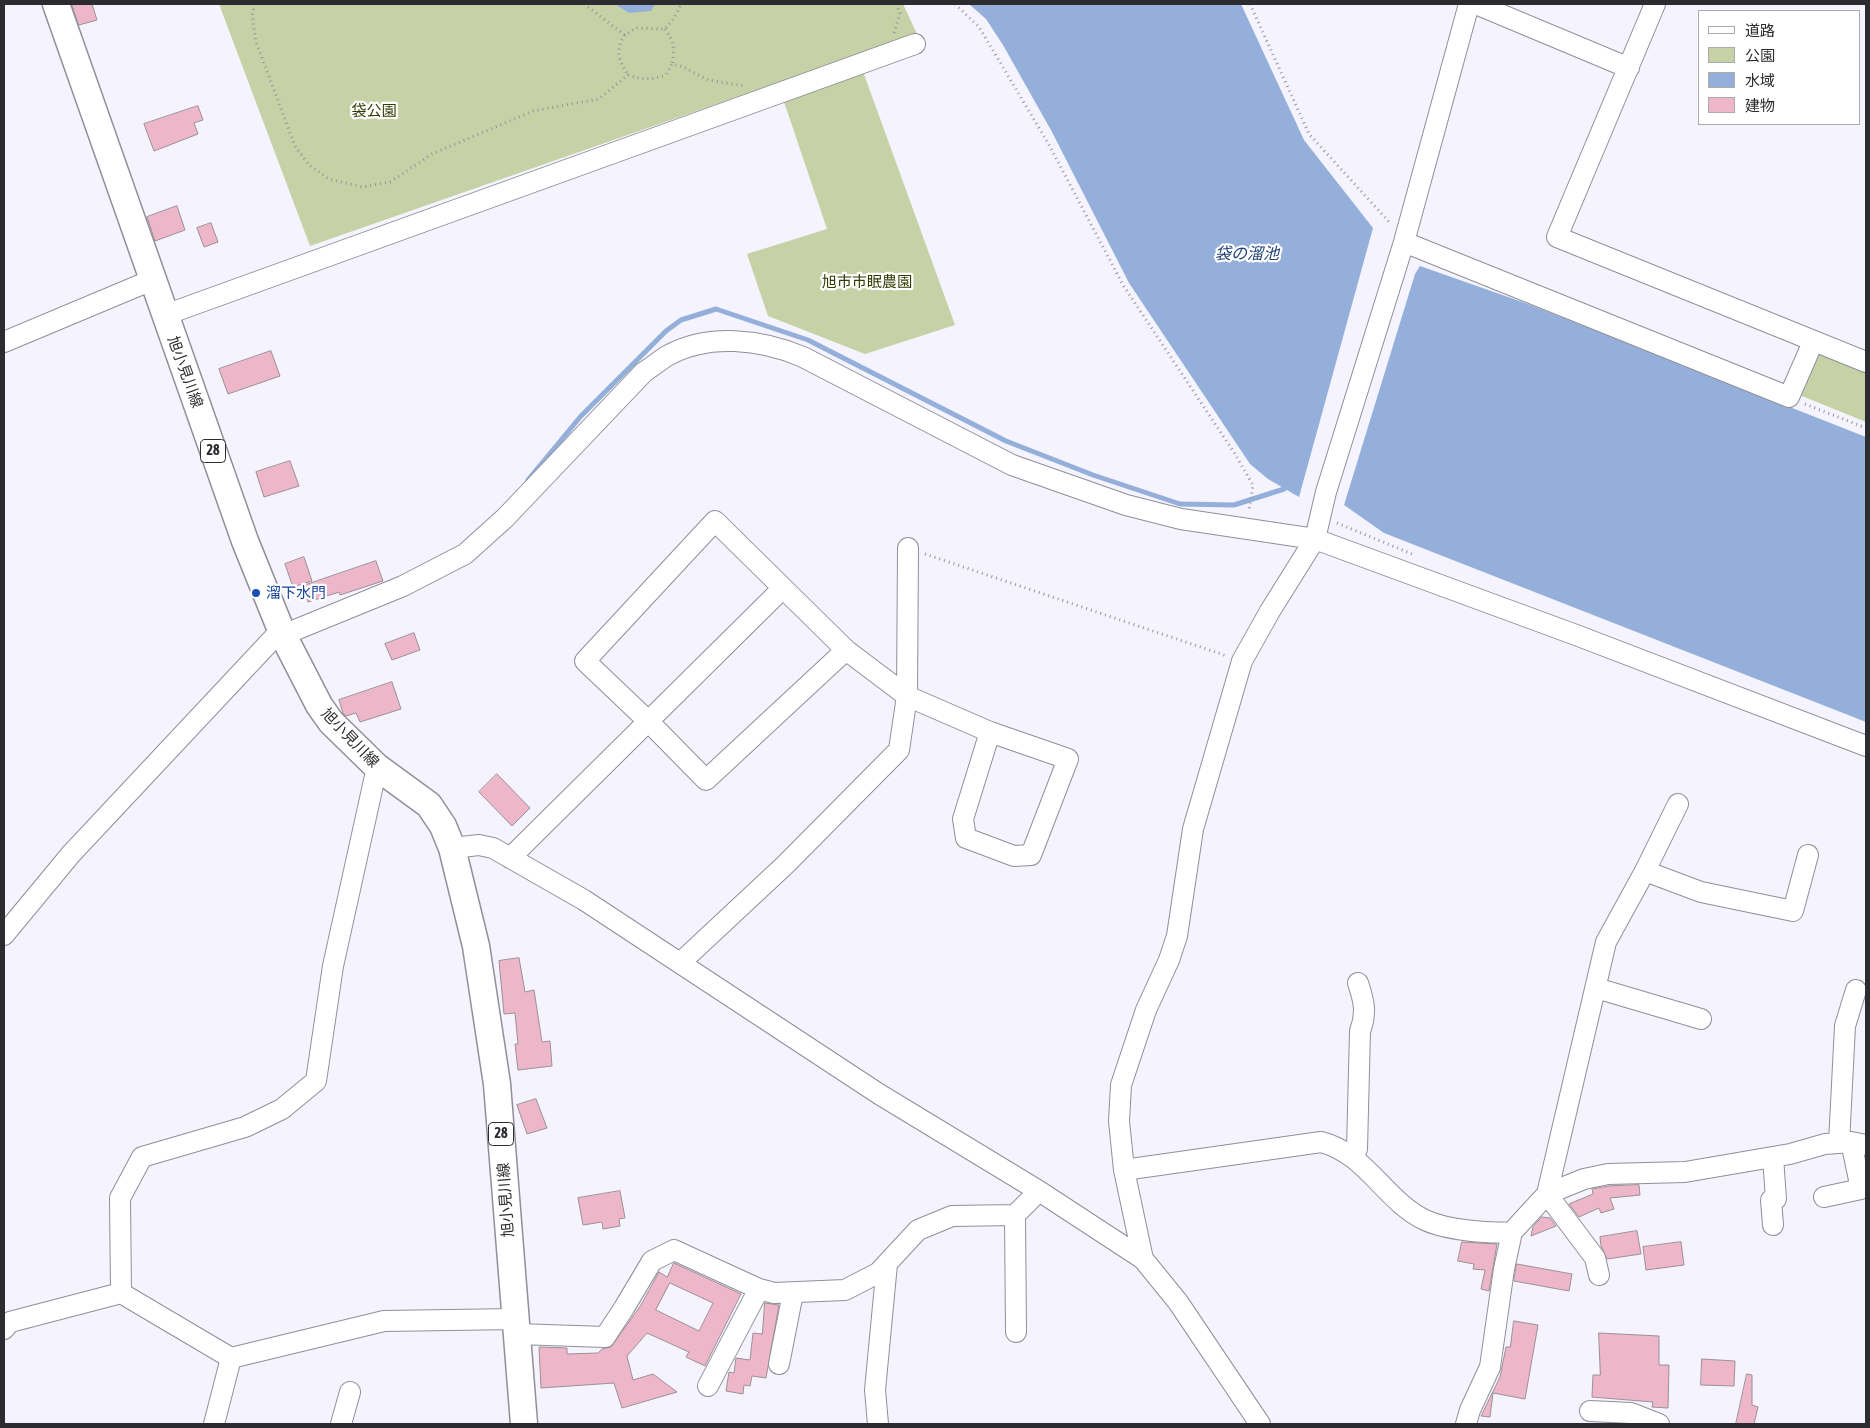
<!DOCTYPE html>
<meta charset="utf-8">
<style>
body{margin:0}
#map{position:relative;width:1870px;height:1428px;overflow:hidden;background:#f4f3fe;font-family:"Asap Condensed","Noto Sans JP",sans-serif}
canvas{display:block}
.frame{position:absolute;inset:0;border:5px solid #2c2c30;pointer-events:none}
.legend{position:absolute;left:1698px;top:10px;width:162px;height:115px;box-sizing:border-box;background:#fff;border:1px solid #ababac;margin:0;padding:6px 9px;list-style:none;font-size:15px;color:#2c2c30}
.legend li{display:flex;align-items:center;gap:10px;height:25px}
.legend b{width:25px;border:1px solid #ababac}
</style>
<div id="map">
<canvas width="1870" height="1428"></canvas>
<div class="frame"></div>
<ul class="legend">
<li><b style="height:6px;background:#fff"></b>道路</li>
<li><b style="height:14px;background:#c6d2a5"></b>公園</li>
<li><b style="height:14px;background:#94b0da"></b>水域</li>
<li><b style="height:14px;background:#edb6c9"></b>建物</li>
</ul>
</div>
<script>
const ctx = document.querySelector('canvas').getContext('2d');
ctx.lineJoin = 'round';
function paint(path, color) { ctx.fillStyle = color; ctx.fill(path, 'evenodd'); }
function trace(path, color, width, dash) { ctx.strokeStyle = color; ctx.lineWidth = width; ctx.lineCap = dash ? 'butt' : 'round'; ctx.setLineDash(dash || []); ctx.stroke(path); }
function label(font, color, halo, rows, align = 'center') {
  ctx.font = font + ' "Asap Condensed","Noto Sans JP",sans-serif'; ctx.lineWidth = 4.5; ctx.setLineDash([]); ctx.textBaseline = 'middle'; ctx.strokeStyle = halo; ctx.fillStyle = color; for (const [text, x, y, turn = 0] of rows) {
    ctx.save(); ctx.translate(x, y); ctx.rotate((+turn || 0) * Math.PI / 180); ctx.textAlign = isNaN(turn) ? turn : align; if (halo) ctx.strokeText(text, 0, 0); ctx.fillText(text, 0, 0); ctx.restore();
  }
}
paint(new Path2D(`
 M 219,4 L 903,4 L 917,34 L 310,246 Z
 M 861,66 L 955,325 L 865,354 L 768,316 L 747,254 L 827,229 L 781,93 Z
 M 1816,350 L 1866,369 L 1866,422 L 1797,394 Z`), '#c6d2a5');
paint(new Path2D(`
 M 615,4 L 655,4 L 651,11 L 629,13 Z
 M 969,4 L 1241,4 L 1304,140 L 1373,228 L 1299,497 L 1268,479 L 1250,464 L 1129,283 L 1052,132 L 1003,45 L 986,19 Z
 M 1420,266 L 1528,304 L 1866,437 L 1866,722 L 1384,533 L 1344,505 L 1415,274 Z`), '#94b0da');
trace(new Path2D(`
 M 528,480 L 581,416 L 666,331 L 681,320 L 716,309 L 808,340 L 1006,441 L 1093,475 L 1180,504 L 1234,505 L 1284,489`), '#94b0da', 5);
const building = new Path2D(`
 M 72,4 L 92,4 L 97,20 L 79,25 Z
 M 198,106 L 203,120 L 194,123 L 198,134 L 154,151 L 144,124 Z
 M 177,206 L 185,230 L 155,241 L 147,217 Z
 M 211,223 L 218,242 L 204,247 L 197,228 Z
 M 271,351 L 280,376 L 228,394 L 219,369 Z
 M 290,461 L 299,486 L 264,497 L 256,472 Z
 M 304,557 L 312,581 L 293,587 L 285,564 Z
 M 376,561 L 383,581 L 340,595 L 339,592 L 308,602 L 303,586 Z
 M 414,633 L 420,650 L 392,660 L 385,644 Z
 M 392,682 L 401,709 L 360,722 L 356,713 L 346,716 L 343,713 L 339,700 Z
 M 497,774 L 530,808 L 512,826 L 479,792 Z
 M 519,958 L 525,992 L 534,990 L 542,1042 L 550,1041 L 552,1066 L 518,1070 L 515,1044 L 518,1044 L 515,1013 L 504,1014 L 499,961 Z
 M 536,1099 L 547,1128 L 527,1134 L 517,1105 Z
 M 1639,1185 L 1640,1195 L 1610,1198 L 1614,1209 L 1601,1213 L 1599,1208 L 1579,1217 L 1569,1204 L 1593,1194 L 1592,1189 L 1609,1186 Z
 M 620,1191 L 625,1218 L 619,1219 L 620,1226 L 603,1229 L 602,1222 L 583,1225 L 578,1198 Z
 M 1542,1217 L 1550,1218 L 1556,1226 L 1531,1236 L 1533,1227 Z
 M 1637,1231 L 1641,1254 L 1607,1259 L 1601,1246 L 1600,1237 Z
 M 1462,1242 L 1497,1244 L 1489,1291 L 1481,1289 L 1485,1270 L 1473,1269 L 1474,1264 L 1458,1261 Z
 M 1681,1242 L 1684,1265 L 1646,1270 L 1643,1247 Z
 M 674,1263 L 741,1294 L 705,1366 L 686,1357 L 689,1352 L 647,1333 L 627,1356 L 633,1380 L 653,1374 L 677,1392 L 622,1408 L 614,1383 L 541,1388 L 539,1347 L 567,1348 L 567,1354 L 598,1353 L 602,1349 L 611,1347 L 641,1305 L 659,1272 L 667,1277 ZM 670,1283 L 713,1303 L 699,1331 L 656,1310 Z
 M 1517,1264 L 1572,1274 L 1569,1291 L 1514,1281 Z
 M 765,1303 L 779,1305 L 766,1378 L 752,1376 L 750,1386 L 744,1385 L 743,1394 L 726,1391 L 729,1372 L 734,1373 L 736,1358 L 750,1360 L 753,1333 L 762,1334 Z
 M 1514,1321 L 1538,1325 L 1525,1399 L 1493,1393 L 1490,1417 L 1481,1416 L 1500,1377 L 1506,1347 L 1510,1347 Z
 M 1599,1333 L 1659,1336 L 1659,1365 L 1669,1365 L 1668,1408 L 1652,1407 L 1653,1402 L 1592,1397 L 1593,1375 L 1600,1375 Z
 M 1702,1359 L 1735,1361 L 1734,1386 L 1701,1385 Z
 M 1747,1374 L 1752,1375 L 1752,1405 L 1758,1407 L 1754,1424 L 1736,1424 Z`);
paint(building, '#edb6c9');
trace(building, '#9c9094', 1);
const minor = new Path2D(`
 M 1476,4 L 1629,68
 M 1655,4 L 1557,237 L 1866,362
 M 1404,242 L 1789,397 L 1813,342
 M 165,315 L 915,44
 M 4,342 L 152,280
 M 283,635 L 403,586 L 465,554 L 505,518 L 644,372 C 652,367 659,361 667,356 C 708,333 761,339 803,357 L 1012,465 L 1126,505 L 1181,519 L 1315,539 L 1576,635 L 1866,746
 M 846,650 L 706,780 L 648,721 L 585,661 L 715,521 L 846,650 L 907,696 L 990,732 L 1068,759 L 1031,855 L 1014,856 L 966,838 L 963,819 L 990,732
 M 1678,804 L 1645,871 L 1701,892 L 1793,911 L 1808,855
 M 452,848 L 479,845 L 493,848 L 584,900 L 879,1094 L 1039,1191 L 1143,1259 L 1178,1302 L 1260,1424
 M 510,858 L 783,588
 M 4,935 L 71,854 L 281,630
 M 680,963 L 785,865 L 899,750 L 907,696 L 908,548
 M 1596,988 L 1701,1019
 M 1839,1143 L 1845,1026 L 1856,990
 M 1773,1157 L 1776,1199 L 1771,1200 L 1773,1225
 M 1353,1158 L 1357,1149 L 1360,1031 C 1367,1013 1364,1001 1358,983
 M 1124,1170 L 1321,1142 C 1366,1153 1385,1201 1425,1220 C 1446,1230 1490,1234 1512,1232 L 1547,1194 L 1606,942 L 1645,871
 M 1547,1194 L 1584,1179 L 1608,1174 L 1685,1172 L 1790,1154 L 1825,1144 L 1851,1142 L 1866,1145
 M 1547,1194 L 1595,1258 L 1599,1275
 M 1824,1197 L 1861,1189 L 1851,1142
 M 1015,1215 L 1016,1332
 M 1143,1259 L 1124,1170 L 1119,1121 L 1121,1085 L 1146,1010 L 1169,960 L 1177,936 L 1193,829 L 1242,661 L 1270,611 L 1315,539 L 1326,492 L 1404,242 L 1469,4
 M 121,1293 L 120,1198 L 142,1157 L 245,1127 L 282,1109 L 316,1081 L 333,966 L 377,767
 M 4,1329 L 10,1322 L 121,1293 L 231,1358 L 384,1321 L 515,1319
 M 517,1334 L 605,1337 L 624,1308 L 652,1261 L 674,1250 L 759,1289 L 774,1293 L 845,1290 L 878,1273 L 918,1230 L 952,1216 L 1015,1215 L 1039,1191
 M 779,1364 L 793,1293
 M 708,1386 L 759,1289
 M 1590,1411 L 1631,1413 L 1659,1424
 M 214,1424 L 231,1358
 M 341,1424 L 350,1392
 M 878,1424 L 875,1390 L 887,1264
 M 1466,1424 L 1470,1410 L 1490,1367 L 1504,1269 L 1512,1232`);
const major = new Path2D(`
 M 56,4 L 245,541 L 283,635 L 319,705 L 331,722 L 377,767 L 429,805 L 443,826 L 452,848 L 476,946 L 497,1084 L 524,1424`);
trace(minor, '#908f9a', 22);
trace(major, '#908f9a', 29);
trace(new Path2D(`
 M 255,4 L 252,15 L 256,42 L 295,146 L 309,165 L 329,179 L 362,187 L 390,182 L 432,154 L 533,111 L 599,99 L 628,75 C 642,80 652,80 666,75 L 672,64 L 683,67 L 708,80 L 745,86
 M 584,4 L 625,35 L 636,28 L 665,29 L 675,17 L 681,4
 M 955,4 L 979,27 L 1048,143 L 1123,285 L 1235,454 L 1253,485 L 1249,511
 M 1250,4 L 1309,134 L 1391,224
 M 665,29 C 674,41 675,50 672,64
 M 894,33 L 900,13 L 896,4
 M 625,35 C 614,50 619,60 628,75
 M 1805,404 L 1866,428
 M 1337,523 L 1412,554
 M 925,554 L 1227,656`), '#96959d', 3, [1, 4]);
trace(minor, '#fff', 20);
trace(major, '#fff', 26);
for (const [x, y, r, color] of [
 [256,593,5,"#1a4fb4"]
]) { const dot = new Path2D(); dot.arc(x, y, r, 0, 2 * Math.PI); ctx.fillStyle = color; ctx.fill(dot); trace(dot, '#fff', 2); }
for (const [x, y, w] of [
 [213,451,25],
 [501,1134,25]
]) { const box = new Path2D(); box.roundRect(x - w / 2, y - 11.5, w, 23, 4); ctx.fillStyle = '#fff'; ctx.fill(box); trace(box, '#2c2c30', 1); }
label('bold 14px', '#2c2c30', null, [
 ["28",213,451],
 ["28",501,1134]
]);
label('15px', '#313b00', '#fff', [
 ["袋公園",374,111],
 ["旭市市眠農園",867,282]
]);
label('15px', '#2c2c30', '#fff', [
 ["旭小見川線",185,372,70],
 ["旭小見川線",350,738,46],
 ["旭小見川線",506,1200,-94]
]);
label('15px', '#164399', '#fff', [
 ["溜下水門",266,593]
], 'left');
label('italic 16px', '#214378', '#fff', [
 ["袋の溜池",1247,254]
]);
</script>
